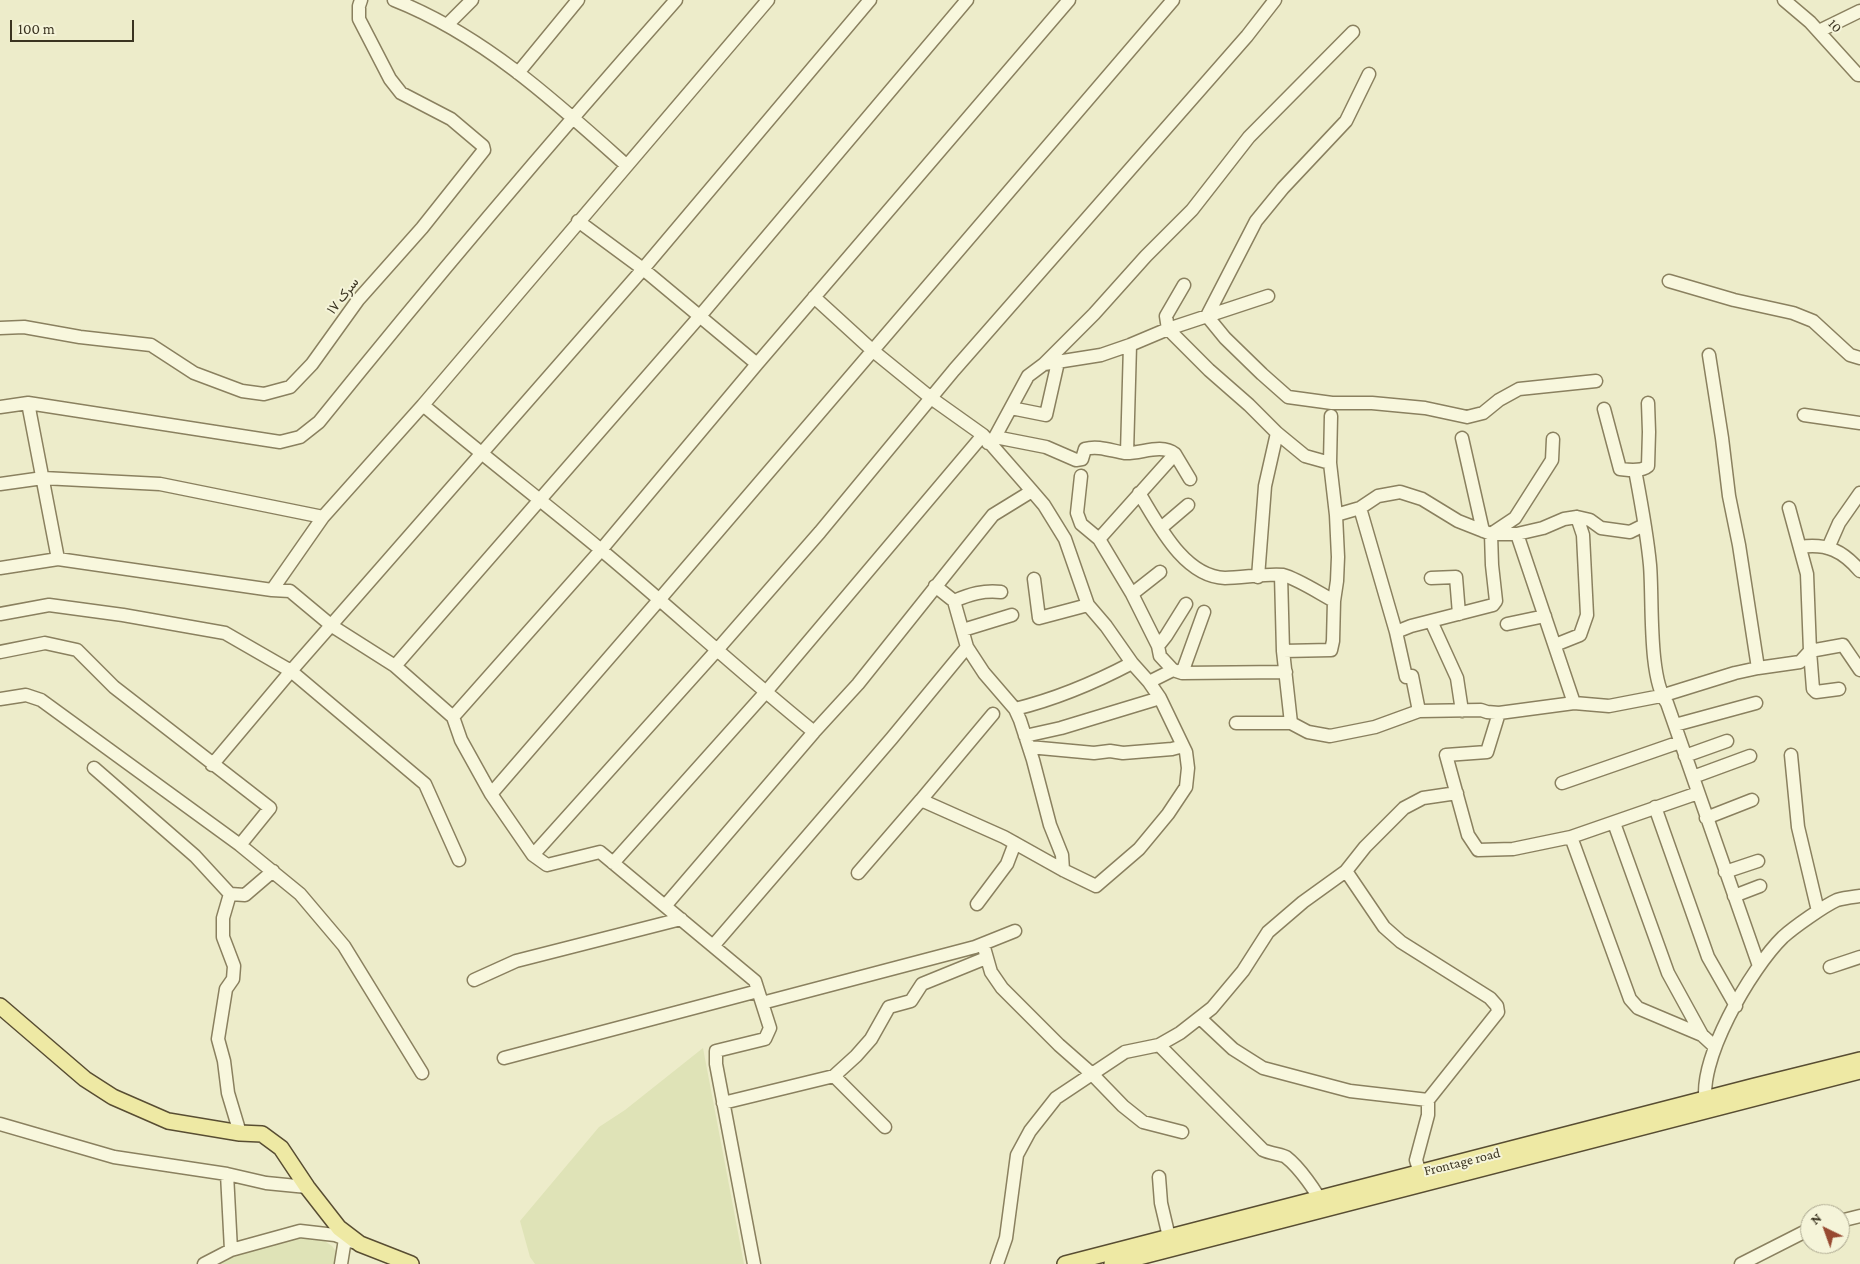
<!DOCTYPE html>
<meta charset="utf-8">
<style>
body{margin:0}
#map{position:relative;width:1860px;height:1264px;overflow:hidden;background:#edecca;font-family:"Crimson Pro",serif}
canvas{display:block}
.north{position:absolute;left:1800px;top:1204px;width:50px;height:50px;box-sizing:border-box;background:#f5f4d9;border:1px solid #aba78f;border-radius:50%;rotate:318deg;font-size:14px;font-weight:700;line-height:20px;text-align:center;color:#3b3421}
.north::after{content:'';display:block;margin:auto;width:18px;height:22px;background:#974931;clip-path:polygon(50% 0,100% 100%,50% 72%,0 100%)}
.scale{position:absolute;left:10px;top:20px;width:124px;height:22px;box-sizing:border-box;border:2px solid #3b3421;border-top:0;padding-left:6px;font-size:15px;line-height:18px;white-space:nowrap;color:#3b3421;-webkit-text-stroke:4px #f5f4d9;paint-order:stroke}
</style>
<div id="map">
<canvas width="1860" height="1264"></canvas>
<div class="north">N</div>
<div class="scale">100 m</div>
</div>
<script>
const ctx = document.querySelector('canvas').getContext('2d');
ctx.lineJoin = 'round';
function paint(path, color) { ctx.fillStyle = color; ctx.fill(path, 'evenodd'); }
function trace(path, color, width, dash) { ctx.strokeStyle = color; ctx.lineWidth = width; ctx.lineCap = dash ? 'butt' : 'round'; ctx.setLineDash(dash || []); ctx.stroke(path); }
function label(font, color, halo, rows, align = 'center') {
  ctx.font = font + ' "Crimson Pro",Vazirmatn,serif'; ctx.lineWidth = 4; ctx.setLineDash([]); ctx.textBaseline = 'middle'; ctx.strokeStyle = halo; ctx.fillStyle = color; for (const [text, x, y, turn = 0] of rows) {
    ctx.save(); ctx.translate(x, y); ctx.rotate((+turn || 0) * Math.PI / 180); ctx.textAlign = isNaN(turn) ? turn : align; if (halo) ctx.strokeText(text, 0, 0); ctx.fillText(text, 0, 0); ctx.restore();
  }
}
paint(new Path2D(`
 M 703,1048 L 744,1264 L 535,1264 L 530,1257 L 520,1221 L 599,1127 L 625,1110 Z
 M 303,1236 L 323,1240 L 332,1246 L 340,1257 L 340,1264 L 213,1264 L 231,1254 Z`), '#dfe3b7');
const minor = new Path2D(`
 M 394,0 C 483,35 556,102 626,165
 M 1784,0 L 1810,22 L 1858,75 L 1860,75
 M 447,25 L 472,0
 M 1819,31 L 1860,11
 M 518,73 L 578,0
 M 1369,74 L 1346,121 L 1283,188 L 1256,221 L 1207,316 L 1225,338 L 1262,374 L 1288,397 L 1332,403 L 1372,403 L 1425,408 L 1467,417 L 1483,413 L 1499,400 L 1519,389 L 1596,381
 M 578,221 L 643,269 L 757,364
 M 1669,281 L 1734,300 L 1793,313 L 1813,321 L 1850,355 L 1860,358
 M 1184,285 L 1166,316 L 1168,329 L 1209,370 L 1249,405 L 1277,433 L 1305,456 L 1330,463
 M 814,297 L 872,350 L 931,398 L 983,435 L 1032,491 L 1044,505 L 1065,539 L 1088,605 L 1106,626 L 1132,663 L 1149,682 L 1160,698 L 1186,752 L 1188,768 L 1186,787 L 1168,814 L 1139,849 L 1096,886 L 1063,870 L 1004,837 L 921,800 L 858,873
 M 0,328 L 24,327 L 80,337 L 151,345 L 194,373 L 242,391 L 264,394 L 290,387 L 312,364 L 358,300 L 422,228 L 484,150 L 483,146 L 451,119 L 401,93 L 390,79 L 359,19 L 359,6 L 361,0
 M 1709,355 L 1722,438 L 1729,496 L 1739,545 L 1758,668
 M 1044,364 L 1101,355 L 1130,345 L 1168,329 L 1268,296
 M 28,403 L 58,559
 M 423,405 L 768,0
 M 0,407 L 28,403 L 280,442 L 300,437 L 319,422 C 435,278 554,138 676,0
 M 1011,408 L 1046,415 L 1058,362
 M 1604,409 L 1620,469 C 1629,470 1641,472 1648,466 L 1649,432 L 1648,403
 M 1804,415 L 1860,423
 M 995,437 L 1046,447 L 1076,460 L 1082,459 L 1085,449 C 1098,445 1112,451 1125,453 C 1141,454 1161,443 1175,454 L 1099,539
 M 1462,438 L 1483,531
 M 988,443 L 995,437 L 1028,376 L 1044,364 L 1094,314 L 1146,256 L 1192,210 L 1249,137 L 1353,32
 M 1127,453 L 1130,345
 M 1175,454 L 1190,479
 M 1635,470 C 1641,502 1647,533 1650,565 C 1653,599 1648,678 1667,703 L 1759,966
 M 1081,476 L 1077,513 L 1081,524 L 1099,539 L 1132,594 L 1158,646 L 1160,656 L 1173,670
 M 0,484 L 43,478 L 160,484 L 323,517
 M 1139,493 C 1158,524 1184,577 1225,578 C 1241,578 1270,573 1283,575 C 1298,579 1319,593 1334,601
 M 1360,508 L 1396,632 L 1411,626 L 1493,605 L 1496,601 L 1492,565 L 1491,534 L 1515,518 L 1552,460 L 1553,439
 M 1789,508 L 1807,574 L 1810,651 L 1813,689 L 1816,692 L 1839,689
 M 1336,515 L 1360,508 L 1378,496 L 1400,492 L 1422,499 L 1458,521 L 1491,534 L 1517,534 L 1543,528 L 1564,519 L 1577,517 L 1590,520 L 1601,528 L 1630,532 L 1644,525
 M 1161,528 L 1188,505
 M 1517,534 L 1574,703
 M 1800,547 C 1827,543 1843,551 1860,571
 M 1828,548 L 1839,523 L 1860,493
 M 0,568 L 58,559 L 272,590 L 290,591 L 332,626 L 395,666 L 453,717 L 461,740 L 491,794 L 533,855 L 547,865 L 600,852 L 755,981 L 770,1028 L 765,1039 L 716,1051 L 716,1064 L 754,1264
 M 1281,575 L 1283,651 L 1291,723
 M 1258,577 L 1265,486 L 1277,433
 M 1431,578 L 1456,577 L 1459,614
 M 1034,579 L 1039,618 L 1088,605
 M 935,586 L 954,601 L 967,647 L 984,673 L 1015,709 L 1020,720 L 1033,760 L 1050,825 L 1062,855 L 1063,870
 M 272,590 L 323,517 L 423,405 C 481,454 541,500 600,549 C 672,609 741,673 814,732
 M 1132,594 L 1160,572
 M 954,601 C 970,594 984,590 1001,592
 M 0,614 L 49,605 L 123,615 L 225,633 L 291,671 L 425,784 L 459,860
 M 1431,621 L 1457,678 L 1462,711
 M 1507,624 L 1545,616
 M 963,630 L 1012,615
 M 1396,632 L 1406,677 L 1412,676 L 1419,711
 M 1555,645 L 1580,635 L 1587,615 L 1583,535 L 1577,517
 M 1158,646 L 1166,636 L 1186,604
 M 1283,651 L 1331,650 L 1333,641 L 1334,601 L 1337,581 L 1338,557 L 1336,515 L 1330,463 L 1331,416
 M 0,652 L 45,643 L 77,650 L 114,687 L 270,808 L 240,845
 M 395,666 L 700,316 L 967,0
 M 1182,673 L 1204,612
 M 1149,682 L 1173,670 L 1182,673 L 1286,672
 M 0,699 L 26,695 L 41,700 L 240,845 L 300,894 L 344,946 L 422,1073
 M 1015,709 C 1056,699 1094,683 1132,663
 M 1499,713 L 1487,752 L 1446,755 L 1468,835 L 1478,850 L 1513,849 L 1571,837 L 1698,793
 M 453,717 L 601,550 L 757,364 L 1069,0
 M 1236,723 L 1291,723 L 1308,732 L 1330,736 L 1375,727 L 1419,711 L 1481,710 L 1487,712 L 1499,713 L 1574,703 L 1609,706 L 1661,696 L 1735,673 L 1758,668 L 1800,662 L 1810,651 L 1843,645 L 1860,670
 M 1675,725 L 1756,703
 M 1025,736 L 1061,728 L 1160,698
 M 1029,747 L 1094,753 L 1110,751 L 1123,753 L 1172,749 L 1183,746
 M 1791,755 L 1798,827 L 1818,911
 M 1685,756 L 1727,741
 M 212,765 L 291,671 L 643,269 L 870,0
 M 94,768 L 195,856 L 230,894 L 245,895 L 273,871
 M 1693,777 L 1750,756
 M 1562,783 L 1680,742
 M 491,794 L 659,600 L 1173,0
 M 921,800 L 993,714
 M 1655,807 L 1708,957 L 1736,1006
 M 1706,818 L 1752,800
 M 1614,823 L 1668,973 L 1702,1035
 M 1571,837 L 1630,999 L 1638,1008 L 1702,1035 L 1714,1046
 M 533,855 L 717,650 L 820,532 L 954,370 L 1247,36 L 1275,0
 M 613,863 L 765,693 L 983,435
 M 1346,871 L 1384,927 L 1401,942 L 1490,998 L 1497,1006 L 1498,1012 L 1428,1100 L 1428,1115 L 1416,1160 L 1420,1173
 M 1725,872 L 1758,861
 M 230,894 L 223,918 L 223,937 L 234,966 L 233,979 L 226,989 L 218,1039 L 224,1061 L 228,1093 L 240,1133
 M 1734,896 L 1760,886
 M 977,904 L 1007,864 L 1015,843
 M 665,906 L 814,732 L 858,684 L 993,515 L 1032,491
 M 983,944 L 991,972 L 1002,988 L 1059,1045 L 1092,1074 L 1123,1106 L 1143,1122 L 1182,1132
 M 713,946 L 892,738 L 967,647
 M 1830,967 L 1860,957
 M 474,980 L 516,961 L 681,919
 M 762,1003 L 975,947 L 1015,931
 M 1200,1018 L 1233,1049 L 1263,1068 L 1350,1091 L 1428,1100
 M 1159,1045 L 1263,1150 C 1269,1153 1283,1155 1286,1157 C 1299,1167 1317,1192 1323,1206
 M 504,1058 L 758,991
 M 834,1076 L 885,1127
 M 723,1103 L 834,1076 L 856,1056 L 871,1039 L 889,1007 L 911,1001 L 922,984 L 986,958
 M 1707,1107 C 1694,1064 1752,967 1783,937 C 1794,927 1824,906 1837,900 C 1844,898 1853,897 1860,896
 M 0,1124 L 114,1157 L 227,1174 L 266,1183 L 307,1187
 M 227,1174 L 231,1250
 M 1159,1177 L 1161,1203 L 1169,1237
 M 1840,1221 L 1860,1216
 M 204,1264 L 231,1250 L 300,1231 L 335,1235 L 353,1242
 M 341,1264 L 345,1239
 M 997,1264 L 1006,1238 L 1017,1155 L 1030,1131 L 1056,1098 L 1125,1052 L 1159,1045 L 1180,1033 L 1212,1008 L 1243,971 L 1268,932 L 1303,902 L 1346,871 L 1365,847 L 1404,808 L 1423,798 L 1457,793
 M 1741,1264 L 1810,1229`);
const major = new Path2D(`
 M 0,1006 L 85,1079 L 113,1097 L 168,1121 L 240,1133 L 262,1134 L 281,1148 L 307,1187 L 339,1228 L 360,1244 L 411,1264
 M 1065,1264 L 1755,1086 L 1860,1060
 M 1112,1264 L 1860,1071`);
trace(minor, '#8a805f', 15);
trace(major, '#584d32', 18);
trace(minor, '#f8f7dd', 12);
trace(major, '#eee9a4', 15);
label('14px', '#3b3421', '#f5f4d9', [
 ["10",1835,26,47],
 ["سرک ۱۷",343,296,-52],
 ["Frontage road",1462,1162,-14]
]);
</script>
